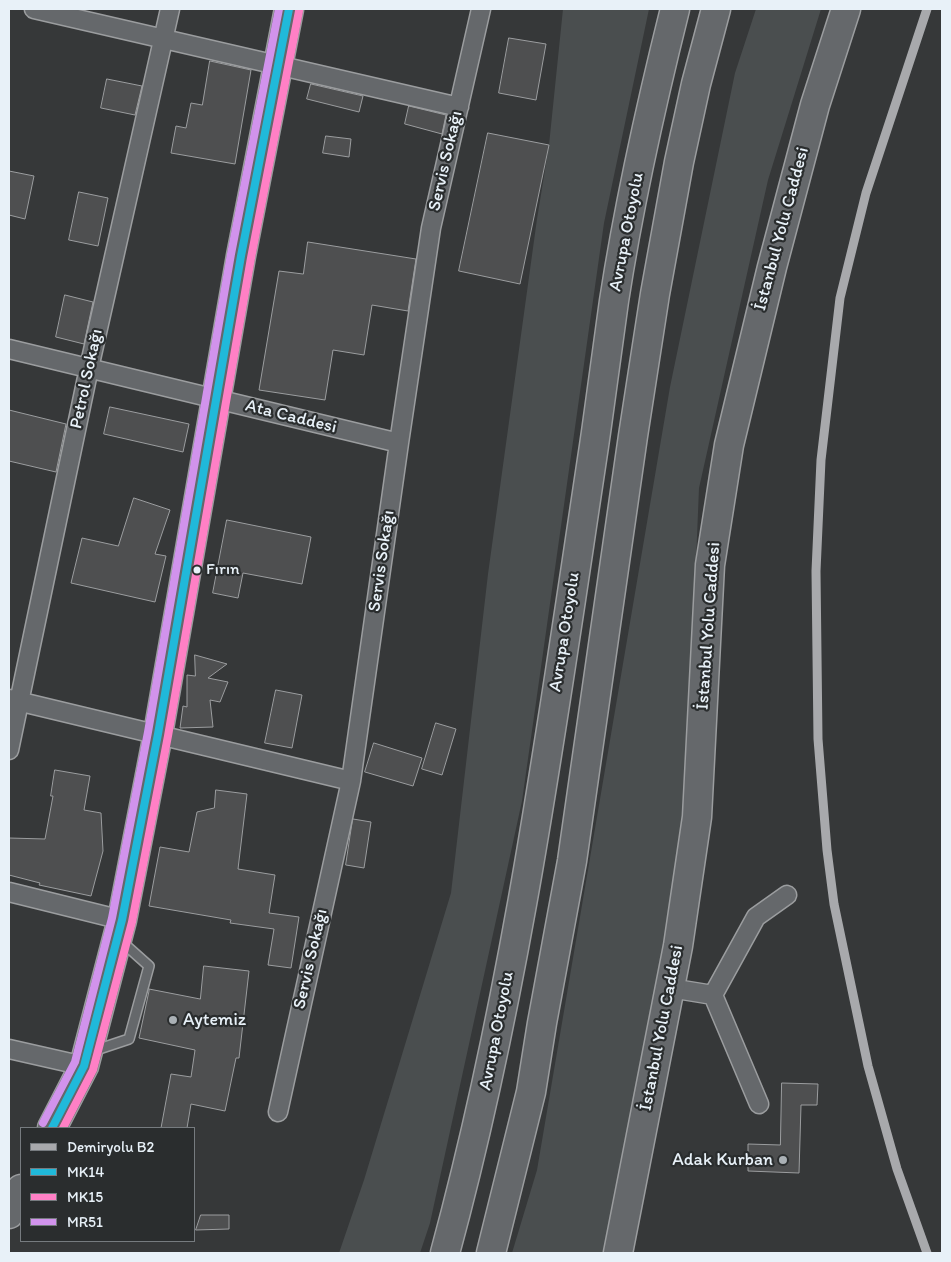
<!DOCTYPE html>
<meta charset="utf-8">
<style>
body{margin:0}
#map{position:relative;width:951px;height:1262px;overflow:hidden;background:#363839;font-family:Itim,sans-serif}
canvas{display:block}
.frame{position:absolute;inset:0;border:10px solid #e8f1f8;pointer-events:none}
.legend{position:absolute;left:20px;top:1127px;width:175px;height:115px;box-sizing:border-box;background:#2a2d2e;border:1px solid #767b7f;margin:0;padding:6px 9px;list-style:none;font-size:15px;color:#e8f1f8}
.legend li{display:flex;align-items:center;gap:10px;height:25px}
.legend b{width:25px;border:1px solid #767b7f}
</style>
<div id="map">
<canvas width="951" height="1262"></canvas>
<div class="frame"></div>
<ul class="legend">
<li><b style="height:6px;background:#a8a9ac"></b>Demiryolu B2</li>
<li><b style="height:6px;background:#20b9da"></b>MK14</li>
<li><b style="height:6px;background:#ff80c5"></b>MK15</li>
<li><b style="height:6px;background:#d193ec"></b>MR51</li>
</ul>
</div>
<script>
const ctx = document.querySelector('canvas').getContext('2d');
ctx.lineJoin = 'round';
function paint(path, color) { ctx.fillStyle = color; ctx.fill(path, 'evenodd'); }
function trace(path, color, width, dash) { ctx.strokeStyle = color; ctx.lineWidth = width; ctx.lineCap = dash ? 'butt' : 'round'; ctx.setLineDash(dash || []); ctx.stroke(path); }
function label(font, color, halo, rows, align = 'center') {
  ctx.font = font + ' Itim,sans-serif'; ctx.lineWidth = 4.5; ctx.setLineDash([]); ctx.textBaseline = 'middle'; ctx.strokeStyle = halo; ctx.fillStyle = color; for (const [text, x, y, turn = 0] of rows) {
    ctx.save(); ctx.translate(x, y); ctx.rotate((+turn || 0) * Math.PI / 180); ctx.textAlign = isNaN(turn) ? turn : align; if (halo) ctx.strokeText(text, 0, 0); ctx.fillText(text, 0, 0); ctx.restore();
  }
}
paint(new Path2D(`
 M 563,9 L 649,9 L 604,223 L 522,801 L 430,1223 L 420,1253 L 339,1253 L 364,1180 L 451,893 L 488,574 L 537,219 L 549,145 Z
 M 756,9 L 821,9 L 768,180 L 699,488 L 686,806 L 654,1016 L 604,1253 L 512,1253 L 537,1170 L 670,387 L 735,73 Z`), '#4a4e4f');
const building = new Path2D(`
 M 509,38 L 546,44 L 536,100 L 499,93 Z
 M 210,61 L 251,70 L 235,164 L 171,153 L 176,126 L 186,128 L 191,103 L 202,105 Z
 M 107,79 L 142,86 L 135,115 L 101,108 Z
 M 311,84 L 363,96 L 359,112 L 307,99 Z
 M 409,106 L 446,115 L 442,134 L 405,124 Z
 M 488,133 L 549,145 L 520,284 L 459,271 Z
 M 326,136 L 351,139 L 349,157 L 323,153 Z
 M 9,171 L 34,176 L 25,219 L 9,215 Z
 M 79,192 L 108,198 L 98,246 L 69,240 Z
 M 308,242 L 416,259 L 408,311 L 372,305 L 364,355 L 333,350 L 325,400 L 259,390 L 279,271 L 303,274 Z
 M 65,295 L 93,302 L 84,344 L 56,337 Z
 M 110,407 L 189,424 L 183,452 L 104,434 Z
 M 9,410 L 66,424 L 56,472 L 9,461 Z
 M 134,498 L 170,510 L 155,554 L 166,556 L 155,602 L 71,583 L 82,538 L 118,546 Z
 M 227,520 L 311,537 L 302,584 L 243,573 L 238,598 L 213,593 Z
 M 195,655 L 227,664 L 208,678 L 228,682 L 220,702 L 210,700 L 213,727 L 180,728 L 183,706 L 187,707 L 187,675 L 195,676 Z
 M 276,690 L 302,695 L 292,748 L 265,743 Z
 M 436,723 L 456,729 L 442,775 L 422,769 Z
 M 374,743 L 422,758 L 413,786 L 365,772 Z
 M 55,770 L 90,776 L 84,810 L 101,813 L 103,851 L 91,896 L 39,885 L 40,883 L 9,875 L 9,838 L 45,839 L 53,796 L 51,796 Z
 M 216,790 L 247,794 L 238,869 L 275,875 L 269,913 L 299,917 L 291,968 L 268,965 L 274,929 L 230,923 L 231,920 L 149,906 L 160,847 L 189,852 L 197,812 L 214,808 Z
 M 353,819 L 371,822 L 364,868 L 346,865 Z
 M 204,966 L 249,971 L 239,1058 L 236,1058 L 225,1111 L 191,1104 L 187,1128 L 161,1128 L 171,1074 L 191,1077 L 195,1050 L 139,1038 L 149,991 L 149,989 L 200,999 Z
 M 782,1083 L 818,1084 L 817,1105 L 801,1105 L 799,1173 L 748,1171 L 748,1144 L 780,1145 Z
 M 201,1215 L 229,1215 L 229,1229 L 196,1230 Z`);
paint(building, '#4e4f50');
trace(building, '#9b9d9f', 1);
const service = new Path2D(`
 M 93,1051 L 129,1039 L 149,966 L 121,941`);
const minor = new Path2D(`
 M 34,9 L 459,107
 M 9,349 L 399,443
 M 9,699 L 351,781
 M 9,750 L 89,368 L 170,9
 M 9,892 L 122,920
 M 670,988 L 713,995
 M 713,995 L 756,917 L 787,895
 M 713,995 L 759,1104
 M 9,1049 L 84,1066
 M 278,1112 L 351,781 L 399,443 L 431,228 L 481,9`);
const primary = new Path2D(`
 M 52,1128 L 84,1066 L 122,920 L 158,734 L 241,256 L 289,9
 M 9,1214 L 21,1189
 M 618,1253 L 678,946 L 697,817 L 710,565 L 729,445 L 772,267 L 815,105 L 846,9`);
const motorway = new Path2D(`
 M 445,1253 C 517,989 553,717 594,446 C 601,398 607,350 614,301 C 629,203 651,105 675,9
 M 491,1253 L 531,1092 L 542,1023 L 572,861 L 633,436 L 655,294 L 679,162 L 696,84 L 716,9`);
trace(service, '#9b9d9f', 12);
trace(minor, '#9b9d9f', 21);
trace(primary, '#9b9d9f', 31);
trace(motorway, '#9b9d9f', 31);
trace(service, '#65686b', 9);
trace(minor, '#65686b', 18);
trace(primary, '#65686b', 28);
trace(motorway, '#65686b', 28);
trace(new Path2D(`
 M 52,1128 L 84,1066 L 122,920 L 158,734 L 241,256 L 289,9`), '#20b9da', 8);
trace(new Path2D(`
 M 63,1128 L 93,1070 L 132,922 L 168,736 L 251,258 L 299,11`), '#ff80c5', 8);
trace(new Path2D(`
 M 43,1123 L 75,1062 L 112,918 L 148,732 L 231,254 L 279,9`), '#d193ec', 8);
trace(new Path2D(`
 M 927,9 L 866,193 L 840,298 L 821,460 L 816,571 L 818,739 L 827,850 L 834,904 L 868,1066 L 897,1169 L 927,1253`), '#a8a9ac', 9);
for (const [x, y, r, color] of [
 [197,570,4.5,"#e8f1f8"],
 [173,1020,5,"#aab0b5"],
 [783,1160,5,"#aab0b5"]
]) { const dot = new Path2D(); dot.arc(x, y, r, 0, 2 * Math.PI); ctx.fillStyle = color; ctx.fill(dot); trace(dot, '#2a2d2e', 2); }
label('17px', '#e8f1f8', '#2a2d2e', [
 ["Fırın",206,570]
], 'left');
label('18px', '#e8f1f8', '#2a2d2e', [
 ["Servis Sokağı",446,161,-77],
 ["İstanbul Yolu Caddesi",782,229,-75],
 ["Avrupa Otoyolu",627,232,-79],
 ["Petrol Sokağı",87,379,-78],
 ["Ata Caddesi",291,417,14],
 ["Servis Sokağı",382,561,-82],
 ["İstanbul Yolu Caddesi",709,626,-86],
 ["Avrupa Otoyolu",565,632,-81],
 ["Servis Sokağı",311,959,-77],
 ["İstanbul Yolu Caddesi",662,1028,-79],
 ["Avrupa Otoyolu",497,1031,-79]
]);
label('18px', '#e8f1f8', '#2a2d2e', [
 ["Aytemiz",183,1020],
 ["Adak Kurban",773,1160,"right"]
], 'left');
</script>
